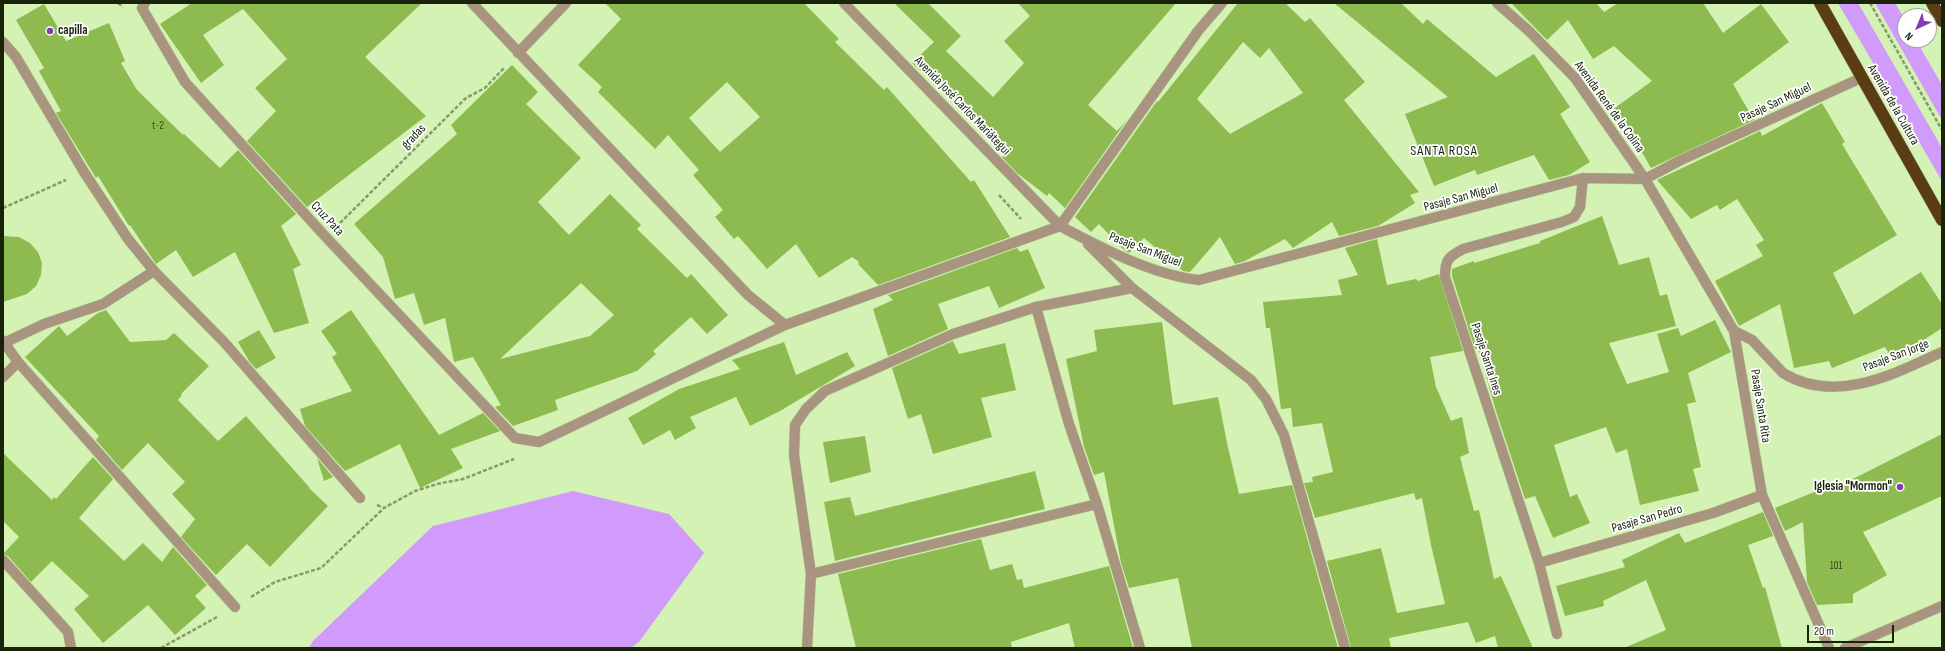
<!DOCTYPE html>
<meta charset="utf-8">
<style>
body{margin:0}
#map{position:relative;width:1945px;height:651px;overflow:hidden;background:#d4f2b4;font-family:"Sofia Sans Condensed",sans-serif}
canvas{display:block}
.frame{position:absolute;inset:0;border:4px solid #19230c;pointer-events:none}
.north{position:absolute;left:1897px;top:8px;width:40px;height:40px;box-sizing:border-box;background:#fff;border:1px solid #a3a79e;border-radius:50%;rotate:224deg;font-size:11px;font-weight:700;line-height:16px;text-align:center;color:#19230c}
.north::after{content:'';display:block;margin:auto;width:14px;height:18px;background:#833db1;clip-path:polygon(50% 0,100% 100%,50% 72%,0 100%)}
.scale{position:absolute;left:1807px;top:625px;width:87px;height:18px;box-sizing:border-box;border:2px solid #19230c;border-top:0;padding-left:5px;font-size:12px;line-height:14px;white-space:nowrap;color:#19230c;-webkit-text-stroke:3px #fff;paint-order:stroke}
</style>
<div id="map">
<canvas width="1945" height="651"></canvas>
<div class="frame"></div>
<div class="north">N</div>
<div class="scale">20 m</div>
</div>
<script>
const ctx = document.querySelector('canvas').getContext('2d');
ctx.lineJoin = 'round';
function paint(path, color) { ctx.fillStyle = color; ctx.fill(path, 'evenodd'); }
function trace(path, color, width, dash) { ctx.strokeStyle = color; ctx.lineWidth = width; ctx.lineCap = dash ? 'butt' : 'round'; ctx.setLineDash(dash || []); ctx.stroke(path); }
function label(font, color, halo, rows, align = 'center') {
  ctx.font = font + ' "Sofia Sans Condensed",sans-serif'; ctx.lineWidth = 3.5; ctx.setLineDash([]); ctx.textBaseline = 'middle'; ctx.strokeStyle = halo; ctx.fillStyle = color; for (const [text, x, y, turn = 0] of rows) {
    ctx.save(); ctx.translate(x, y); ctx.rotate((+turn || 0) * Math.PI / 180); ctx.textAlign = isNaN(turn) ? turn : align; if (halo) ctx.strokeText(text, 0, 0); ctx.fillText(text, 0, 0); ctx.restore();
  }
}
paint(new Path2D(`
 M 1838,3 L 1858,3 L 1942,148 L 1942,181 Z
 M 1875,3 L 1895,3 L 1905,20 L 1905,40 L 1916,40 L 1942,85 L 1942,120 Z
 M 573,491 L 669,514 L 704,553 L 639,642 L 631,648 L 309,648 L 313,641 L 433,526 Z`), '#d09bfa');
paint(new Path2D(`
 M 192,3 L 422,3 L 365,57 L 426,116 L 307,207 L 247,141 L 276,111 L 255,88 L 287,59 L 243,9 L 203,35 L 224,65 L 201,83 L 160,24 Z
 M 605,3 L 804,3 L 839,39 L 835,42 L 884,90 L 887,87 L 971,182 L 974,180 L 1010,237 L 878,285 L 859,265 L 858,261 L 852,257 L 819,278 L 796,244 L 767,269 L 738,236 L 734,239 L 715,217 L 723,210 L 693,175 L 699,170 L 668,135 L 655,149 L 598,92 L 602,87 L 578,65 L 621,19 ZM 727,82 L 760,117 L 720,152 L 689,118 Z
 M 894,3 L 928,3 L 961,36 L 946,51 L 993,97 L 1024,63 L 1004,41 L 1030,16 L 1018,3 L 1176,3 L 1088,105 L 1117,131 L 1127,120 L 1065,208 L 1049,193 L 1047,196 L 1017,173 L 1002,157 L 1010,150 L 912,63 L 934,42 Z
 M 1238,3 L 1285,3 L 1305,22 L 1310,18 L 1365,82 L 1344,100 L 1419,192 L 1410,195 L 1415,203 L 1378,226 L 1339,236 L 1332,222 L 1293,248 L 1285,239 L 1245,261 L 1235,264 L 1220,237 L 1190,272 L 1183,271 L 1144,238 L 1129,253 L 1125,251 L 1099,224 L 1091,232 L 1075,217 L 1157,101 L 1158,102 ZM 1243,42 L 1260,58 L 1269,48 L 1303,93 L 1230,134 L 1197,99 Z
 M 1334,3 L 1401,3 L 1423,24 L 1427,19 L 1496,77 L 1534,54 L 1570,107 L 1560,114 L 1590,162 L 1569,175 L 1549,180 L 1534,155 L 1477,175 L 1475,170 L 1434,186 L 1405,114 L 1448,97 Z
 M 1511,3 L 1596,3 L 1604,12 L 1618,3 L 1703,3 L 1723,33 L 1761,4 L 1789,42 L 1733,84 L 1754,120 L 1651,168 L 1632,135 L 1630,136 L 1612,110 L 1652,81 L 1614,46 L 1593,59 L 1568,20 L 1547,40 Z
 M 44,4 L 66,41 L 109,23 L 125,61 L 121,63 L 137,90 L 183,135 L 184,134 L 220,168 L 238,150 L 296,214 L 281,226 L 301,265 L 293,269 L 309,323 L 274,333 L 235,252 L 193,277 L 176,250 L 156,264 L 130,225 L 129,226 L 98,176 L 96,178 L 56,113 L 61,111 L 39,71 L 44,68 L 16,20 Z
 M 512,65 L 538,92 L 526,104 L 581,158 L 538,202 L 569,235 L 610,194 L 641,225 L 637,229 L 687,278 L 691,274 L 728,315 L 707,334 L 691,317 L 653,351 L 656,354 L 637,371 L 555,400 L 558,410 L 513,426 L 495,407 L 501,405 L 473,357 L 454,362 L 445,318 L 424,325 L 414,293 L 395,299 L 383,257 L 354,224 L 457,134 L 451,125 ZM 581,283 L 614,315 L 590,336 L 500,359 Z
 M 1822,103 L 1845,142 L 1842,144 L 1897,235 L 1833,273 L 1854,315 L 1921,272 L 1942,304 L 1942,328 L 1893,360 L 1885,347 L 1832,368 L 1829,361 L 1794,368 L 1780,304 L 1739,326 L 1715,281 L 1763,256 L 1756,245 L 1764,240 L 1737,199 L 1720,210 L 1717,205 L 1691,219 L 1657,180 L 1760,131 L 1762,136 Z
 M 1602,216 L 1619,265 L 1649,257 L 1660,296 L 1667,294 L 1676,326 L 1609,343 L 1627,384 L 1669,372 L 1657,334 L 1678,328 L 1681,336 L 1715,320 L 1731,352 L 1688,373 L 1696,402 L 1687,404 L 1701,467 L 1693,469 L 1699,491 L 1640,505 L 1627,449 L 1616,453 L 1606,427 L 1554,445 L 1570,497 L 1577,494 L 1590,523 L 1553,538 L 1535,496 L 1525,499 L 1496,411 L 1478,348 L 1475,349 L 1452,276 L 1452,269 L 1474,261 L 1474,263 L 1540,243 L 1540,241 Z
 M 3,236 L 19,237 L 30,243 L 38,252 L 42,263 L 41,275 L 36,286 L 27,294 L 3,302 Z
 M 1377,239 L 1387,285 L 1416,279 L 1418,281 L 1439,274 L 1463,351 L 1430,357 L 1436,387 L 1451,421 L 1462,417 L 1469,453 L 1460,457 L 1474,511 L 1479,510 L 1494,579 L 1501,576 L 1533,648 L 1498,648 L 1495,636 L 1476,643 L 1468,622 L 1389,638 L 1391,648 L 1351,648 L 1327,561 L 1381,548 L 1397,613 L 1445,604 L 1431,545 L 1422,498 L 1416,500 L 1414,493 L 1315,518 L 1304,483 L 1313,482 L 1312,477 L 1333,472 L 1322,423 L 1293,427 L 1291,408 L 1281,409 L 1270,328 L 1266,328 L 1263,302 L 1342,295 L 1338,280 L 1358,275 L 1345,248 Z
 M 1017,248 L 1020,252 L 1028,249 L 1045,288 L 999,308 L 989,286 L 938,304 L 948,329 L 888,356 L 873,309 L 893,300 L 888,295 Z
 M 106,310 L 130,342 L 166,340 L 174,333 L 209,366 L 181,394 L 182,395 L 178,400 L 218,441 L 246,416 L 310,488 L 309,488 L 328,506 L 270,567 L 247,544 L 216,575 L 181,537 L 195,519 L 172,494 L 185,482 L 148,443 L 122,470 L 96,440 L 99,436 L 25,357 L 59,326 L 67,336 L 98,313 Z
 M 351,310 L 439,435 L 483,413 L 500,431 L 451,449 L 463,468 L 420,488 L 400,444 L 345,471 L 305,426 L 300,409 L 352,391 L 332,357 L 337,354 L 321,331 Z
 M 1162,322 L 1173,405 L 1218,397 L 1227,443 L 1239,494 L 1292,485 L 1338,648 L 1192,648 L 1178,578 L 1129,588 L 1121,563 L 1104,472 L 1094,475 L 1084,447 L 1066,359 L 1097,351 L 1094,330 Z
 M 259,330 L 276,358 L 256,369 L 249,361 L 238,342 Z
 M 953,341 L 959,354 L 1005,343 L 1016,390 L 981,398 L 992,437 L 933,454 L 921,414 L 908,419 L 892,368 Z
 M 784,342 L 796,375 L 847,352 L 855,366 L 780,411 L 750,426 L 736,397 L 690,417 L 696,428 L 675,440 L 670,430 L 643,445 L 628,418 L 679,389 L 740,369 L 732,360 Z
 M 1942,434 L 1942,496 L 1863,532 L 1887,575 L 1853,594 L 1853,603 L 1817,605 L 1807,582 L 1803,522 L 1785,531 L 1775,508 L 1834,484 L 1835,488 Z
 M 865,436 L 871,472 L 830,483 L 823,442 Z
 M 3,453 L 52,500 L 54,497 L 56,499 L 93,457 L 113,479 L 79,518 L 124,561 L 143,543 L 162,562 L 173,547 L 207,585 L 195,596 L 206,608 L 175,635 L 148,605 L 103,643 L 74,609 L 89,596 L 52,561 L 31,582 L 8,556 L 3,554 L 19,537 L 3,521 Z
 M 317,458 L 333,477 L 324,481 Z
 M 1035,471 L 1045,509 L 835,561 L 824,502 L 850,497 L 855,516 Z
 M 1763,512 L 1773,536 L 1748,545 L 1763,588 L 1765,587 L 1782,648 L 1624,648 L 1666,630 L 1646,580 L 1603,601 L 1604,606 L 1565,616 L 1556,586 L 1625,567 L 1622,560 L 1679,533 L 1685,543 Z
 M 981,539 L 990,570 L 1012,564 L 1017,580 L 1022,579 L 1024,588 L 1109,566 L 1133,648 L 1075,648 L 1069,623 L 1011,642 L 1012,648 L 856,648 L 838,574 Z`), '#8dbb4f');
const lane = new Path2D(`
 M 4,343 L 44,324 L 103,304 L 154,271`);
const street = new Path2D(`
 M 145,3 L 142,8 L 185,82 L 323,234 L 515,438 L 539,442 L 785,325 L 1060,226 L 1198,31 L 1222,3
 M 472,3 L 748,295 L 785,325
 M 844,3 L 1060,226 C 1102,248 1152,275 1199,280 L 1583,178 L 1645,179 L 1681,160 L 1861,78
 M 1497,3 L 1529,31 L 1575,78 L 1645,179 L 1734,331 L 1762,495 L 1829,648
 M 3,42 L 16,57 L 84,172 L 128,239 L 154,271 L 224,342 L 360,498
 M 518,53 L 566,3
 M 1088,244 L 1132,288 L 1251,380 L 1266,399 L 1284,435 L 1345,648
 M 1036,307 L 1069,424 L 1097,504 L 1140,648
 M 1734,331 L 1752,340 L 1783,373 C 1835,405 1894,374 1942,352
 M 3,341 L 18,362 L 235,607
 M 3,377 L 18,362
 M 3,560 L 68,632 L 71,648
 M 1539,563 L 1713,513 L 1762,495
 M 811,574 L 1097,504
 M 1557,634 L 1539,563 L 1445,277 C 1445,260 1448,257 1463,249 L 1562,222 L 1574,217 L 1580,207 L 1583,178
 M 807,648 L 811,574 L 794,455 L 795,425 L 806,409 L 825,391 L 953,334 L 1036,307 L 1132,288
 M 1845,648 L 1942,606`);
const highway = new Path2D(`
 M 1820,3 L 1942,220
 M 1932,3 L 1942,21`);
trace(lane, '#b2cd96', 11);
trace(street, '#b2cd96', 11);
trace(highway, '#b2cd96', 13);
trace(new Path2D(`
 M 118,3 L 123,7
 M 1870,3 L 1942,130
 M 999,195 L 1021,219
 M 3,208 L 66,180
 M 340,223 L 466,98 L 485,88 L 505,67
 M 377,505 L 384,508 L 415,491 L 437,484 L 463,479 L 514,459
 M 251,597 L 275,582 L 321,568 L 384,508
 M 161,648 L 217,617`), '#859a6d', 2.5, [4, 2]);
trace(lane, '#a9957f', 10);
trace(street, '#a9957f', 10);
trace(highway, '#5c3c15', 12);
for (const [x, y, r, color] of [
 [50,31,4,"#833db1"],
 [1900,487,4,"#833db1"]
]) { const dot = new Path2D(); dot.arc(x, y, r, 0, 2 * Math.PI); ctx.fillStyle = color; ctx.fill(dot); trace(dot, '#fff', 1.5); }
label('11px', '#36491d', null, [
 ["t-2",158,126],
 ["101",1836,566]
]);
label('bold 13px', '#19230c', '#fff', [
 ["capilla",58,31],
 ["Iglesia \"Mormon\"",1892,487,"right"]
], 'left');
label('13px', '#19230c', '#fff', [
 ["Pasaje San Miguel",1776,103,-25],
 ["Avenida de la Cultura",1893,105,60],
 ["Avenida José Carlos Mariátegui",962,106,46],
 ["Avenida René de la Colina",1609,107,54],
 ["gradas",414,137,-46],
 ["Pasaje San Miguel",1461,198,-15],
 ["Cruz Pata",327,219,47],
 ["Pasaje San Miguel",1145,250,21],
 ["Pasaje San Jorge",1896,356,-21],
 ["Pasaje Santa Ines",1486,359,72],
 ["Pasaje Santa Rita",1760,406,81],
 ["Pasaje San Pedro",1647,519,-16]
]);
ctx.letterSpacing = '1px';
label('14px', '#19230c', '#fff', [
 ["SANTA ROSA",1444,151]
]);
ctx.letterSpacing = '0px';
</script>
